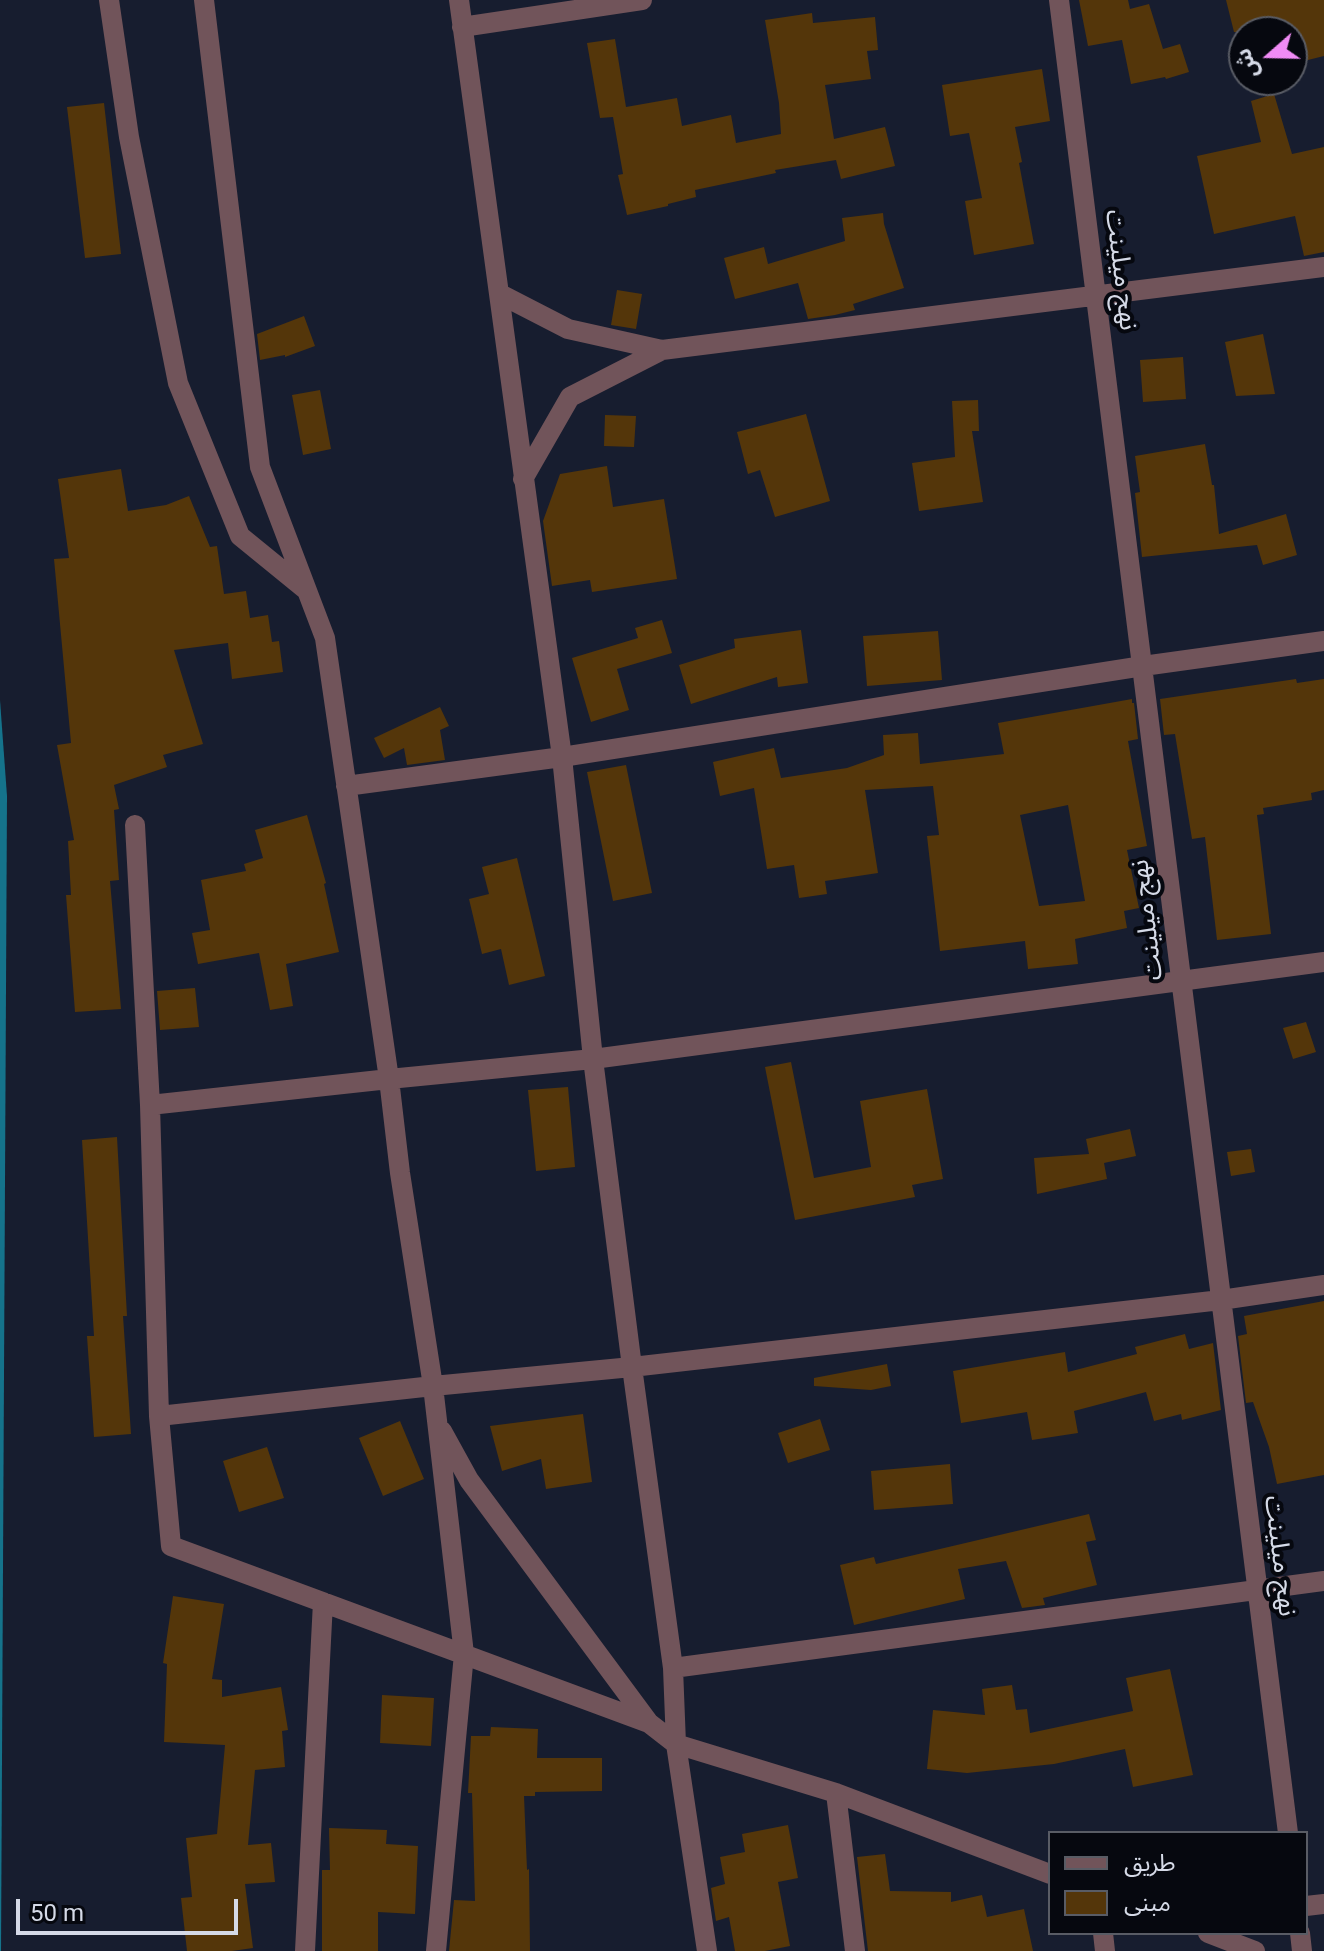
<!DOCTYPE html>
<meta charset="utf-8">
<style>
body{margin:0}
#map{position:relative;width:1324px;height:1951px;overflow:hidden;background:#171d2f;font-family:Roboto,"Noto Sans Arabic",sans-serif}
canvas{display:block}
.legend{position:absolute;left:1048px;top:1831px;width:260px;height:104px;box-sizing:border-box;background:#06080f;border:2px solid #595c65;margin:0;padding:10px 14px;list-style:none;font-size:24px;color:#d5dae7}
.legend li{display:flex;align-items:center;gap:16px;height:40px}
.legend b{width:40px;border:2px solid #595c65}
.north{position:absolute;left:1228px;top:16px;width:80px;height:80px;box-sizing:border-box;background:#06080f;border:2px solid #595c65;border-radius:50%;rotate:250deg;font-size:22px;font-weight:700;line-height:32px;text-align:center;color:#d5dae7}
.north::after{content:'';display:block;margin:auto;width:28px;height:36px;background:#f08bf5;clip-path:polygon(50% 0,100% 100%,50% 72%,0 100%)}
.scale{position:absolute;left:16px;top:1899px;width:222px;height:36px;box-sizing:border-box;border:4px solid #d5dae7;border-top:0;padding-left:10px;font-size:24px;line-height:28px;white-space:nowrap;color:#d5dae7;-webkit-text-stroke:6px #06080f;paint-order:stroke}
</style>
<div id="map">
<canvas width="1324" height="1951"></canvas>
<ul class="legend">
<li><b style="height:10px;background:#71545a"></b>طريق</li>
<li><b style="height:22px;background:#54360a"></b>مبنى</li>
</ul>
<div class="north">ش</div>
<div class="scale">50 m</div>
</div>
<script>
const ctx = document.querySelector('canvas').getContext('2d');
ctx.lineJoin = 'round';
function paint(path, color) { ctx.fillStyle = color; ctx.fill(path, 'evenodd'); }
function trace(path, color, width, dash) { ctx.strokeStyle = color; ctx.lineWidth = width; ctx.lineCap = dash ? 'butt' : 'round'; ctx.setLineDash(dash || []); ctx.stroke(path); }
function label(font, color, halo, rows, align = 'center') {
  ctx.font = font + ' Roboto,"Noto Sans Arabic",sans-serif'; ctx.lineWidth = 8; ctx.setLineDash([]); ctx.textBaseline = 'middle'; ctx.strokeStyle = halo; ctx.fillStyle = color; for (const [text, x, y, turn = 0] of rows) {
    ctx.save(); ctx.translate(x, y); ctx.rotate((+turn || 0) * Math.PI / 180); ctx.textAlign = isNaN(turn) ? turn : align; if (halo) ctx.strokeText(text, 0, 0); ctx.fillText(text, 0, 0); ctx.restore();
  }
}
paint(new Path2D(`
 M 0,700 L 7,796 L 1,1951 L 0,1951 Z`), '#15738b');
paint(new Path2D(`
 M 1079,0 L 1128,0 L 1130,9 L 1149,4 L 1163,49 L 1180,44 L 1189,72 L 1166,79 L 1165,77 L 1131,84 L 1122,40 L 1088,46 Z
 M 1226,0 L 1324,0 L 1324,56 L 1292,64 L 1292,32 L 1234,32 Z
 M 812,13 L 813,23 L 875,17 L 878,50 L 867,51 L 871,79 L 825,85 L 834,139 L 885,127 L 895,166 L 841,179 L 836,160 L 775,170 L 776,173 L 695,190 L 696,197 L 668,204 L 668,206 L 627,215 L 618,175 L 623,174 L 613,117 L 600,118 L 587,43 L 615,39 L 626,107 L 677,98 L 682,126 L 731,115 L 736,143 L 781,134 L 779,103 L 765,20 Z
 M 1042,69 L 1050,121 L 1015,127 L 1022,162 L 1019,163 L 1034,244 L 974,255 L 965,201 L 982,198 L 969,133 L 950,136 L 942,85 Z
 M 1274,94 L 1292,154 L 1324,147 L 1324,252 L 1304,256 L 1295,216 L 1214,234 L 1197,156 L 1261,142 L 1251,101 Z
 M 104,103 L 121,254 L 85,258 L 67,107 Z
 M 883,213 L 884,224 L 904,288 L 853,304 L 855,310 L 835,315 L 808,319 L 798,283 L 735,299 L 724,258 L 764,247 L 768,264 L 845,241 L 842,218 Z
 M 617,290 L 642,294 L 636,329 L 611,325 Z
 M 304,316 L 315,346 L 285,357 L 285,355 L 260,360 L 257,334 Z
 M 1263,334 L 1275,394 L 1236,396 L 1225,342 Z
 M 1183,357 L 1186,399 L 1143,402 L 1140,360 Z
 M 320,390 L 331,449 L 303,455 L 292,395 Z
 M 978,400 L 979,431 L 972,431 L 983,502 L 919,511 L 912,463 L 955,457 L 952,401 Z
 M 806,414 L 830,501 L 775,517 L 760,470 L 748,474 L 737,432 Z
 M 605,415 L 636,416 L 634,447 L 604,446 Z
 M 1205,444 L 1212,485 L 1214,485 L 1219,534 L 1286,514 L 1297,555 L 1263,565 L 1257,545 L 1142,557 L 1135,493 L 1140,492 L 1135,456 Z
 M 607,466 L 613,507 L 664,499 L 677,579 L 592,592 L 590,580 L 552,586 L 543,521 L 560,474 Z
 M 121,469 L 128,511 L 166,505 L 189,496 L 210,547 L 217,546 L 224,594 L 246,591 L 250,618 L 268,615 L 272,642 L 279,641 L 283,672 L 232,679 L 228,643 L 174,650 L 203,744 L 163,755 L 167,767 L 114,785 L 119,809 L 114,810 L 119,880 L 110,881 L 121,1009 L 75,1012 L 66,895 L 71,895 L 68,841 L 74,840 L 57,745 L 71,743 L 54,559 L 69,558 L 58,479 Z
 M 662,620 L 672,653 L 617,669 L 629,710 L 591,722 L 572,658 L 638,638 L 635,628 Z
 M 801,630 L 808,683 L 778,687 L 777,677 L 691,704 L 679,665 L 735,648 L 734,639 Z
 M 938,631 L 942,680 L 867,686 L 863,636 Z
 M 1296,679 L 1297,683 L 1324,679 L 1324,790 L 1311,793 L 1312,800 L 1263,808 L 1264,814 L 1257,815 L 1271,934 L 1217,940 L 1205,837 L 1192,839 L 1175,734 L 1164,735 L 1160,699 Z
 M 1132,699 L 1132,703 L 1134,703 L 1138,739 L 1128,741 L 1147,846 L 1127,850 L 1139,908 L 1124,911 L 1127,928 L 1075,939 L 1078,964 L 1028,969 L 1025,941 L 940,951 L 927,836 L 939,835 L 933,786 L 865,790 L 878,873 L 825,881 L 827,894 L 799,898 L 794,865 L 767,869 L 754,788 L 720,796 L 713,762 L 774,748 L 781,778 L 847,768 L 884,755 L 883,735 L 918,733 L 920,764 L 1004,754 L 998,723 ZM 1068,805 L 1085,901 L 1039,906 L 1020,815 Z
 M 440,707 L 449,726 L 440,730 L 445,760 L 407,765 L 404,748 L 384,758 L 374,738 Z
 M 626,765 L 652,893 L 613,901 L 587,772 Z
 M 307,815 L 326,883 L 324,884 L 339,952 L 286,964 L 293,1006 L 270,1010 L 259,953 L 198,964 L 192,933 L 210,930 L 201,880 L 246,871 L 244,864 L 263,858 L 255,830 Z
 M 517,858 L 545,976 L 509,985 L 501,949 L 482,954 L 469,899 L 489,894 L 482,867 Z
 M 195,988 L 199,1027 L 160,1030 L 157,991 Z
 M 1306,1022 L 1316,1052 L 1293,1059 L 1283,1028 Z
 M 791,1062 L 814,1178 L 871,1167 L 860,1101 L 927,1089 L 943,1179 L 912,1185 L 915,1197 L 795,1220 L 765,1067 Z
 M 568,1087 L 575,1167 L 536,1171 L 528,1090 Z
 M 1130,1129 L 1136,1156 L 1104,1163 L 1107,1179 L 1037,1194 L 1034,1158 L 1089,1154 L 1086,1139 Z
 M 117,1137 L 127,1316 L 123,1316 L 131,1434 L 94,1437 L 87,1336 L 94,1336 L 82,1140 Z
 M 1251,1149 L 1255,1172 L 1231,1176 L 1227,1152 Z
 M 1324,1301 L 1324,1475 L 1277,1484 L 1269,1447 L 1253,1402 L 1246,1403 L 1238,1336 L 1247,1334 L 1244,1316 Z
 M 1185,1334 L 1189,1349 L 1213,1343 L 1221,1410 L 1182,1420 L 1181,1414 L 1154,1421 L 1146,1392 L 1074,1411 L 1078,1433 L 1032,1440 L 1027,1412 L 961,1423 L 953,1371 L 1065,1352 L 1068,1372 L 1137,1354 L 1135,1347 Z
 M 887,1364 L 891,1386 L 871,1390 L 814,1386 L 814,1378 Z
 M 583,1414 L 592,1482 L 546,1489 L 541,1459 L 502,1471 L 490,1426 Z
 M 820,1419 L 830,1450 L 788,1463 L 778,1433 Z
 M 400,1421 L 424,1479 L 383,1496 L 359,1438 Z
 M 267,1447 L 284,1498 L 239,1512 L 223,1461 Z
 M 950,1464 L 953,1504 L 874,1510 L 871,1471 Z
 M 1089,1514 L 1096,1540 L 1086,1542 L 1097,1585 L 1043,1598 L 1045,1605 L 1022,1608 L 1006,1561 L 958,1569 L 965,1599 L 854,1625 L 840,1565 L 874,1557 L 876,1564 Z
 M 173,1596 L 224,1604 L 212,1679 L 222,1680 L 222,1697 L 281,1687 L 288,1730 L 282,1731 L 285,1767 L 255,1770 L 248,1845 L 271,1843 L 275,1882 L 245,1884 L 253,1948 L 232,1951 L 187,1951 L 181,1898 L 192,1897 L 186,1838 L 217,1834 L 225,1745 L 164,1742 L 167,1664 L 163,1663 Z
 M 1170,1669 L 1193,1775 L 1133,1787 L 1125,1749 L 1054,1764 L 967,1773 L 927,1769 L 933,1710 L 985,1715 L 982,1689 L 1012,1685 L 1016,1710 L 1027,1709 L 1030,1733 L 1133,1711 L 1126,1678 Z
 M 382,1695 L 434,1698 L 431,1746 L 380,1743 Z
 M 491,1727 L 538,1729 L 537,1758 L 602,1758 L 602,1791 L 535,1792 L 535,1796 L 524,1796 L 527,1870 L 529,1869 L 530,1951 L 449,1951 L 454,1900 L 475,1901 L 472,1793 L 468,1793 L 471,1736 L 490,1736 Z
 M 788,1825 L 798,1878 L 778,1882 L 790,1946 L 765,1951 L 735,1951 L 729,1917 L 716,1921 L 711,1888 L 725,1884 L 720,1857 L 745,1852 L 742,1834 Z
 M 329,1828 L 387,1830 L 386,1844 L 418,1846 L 415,1914 L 378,1912 L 378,1951 L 322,1951 L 322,1870 L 330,1870 Z
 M 885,1854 L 890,1891 L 951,1892 L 951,1902 L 982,1895 L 987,1917 L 1024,1909 L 1033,1951 L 868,1951 L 857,1857 Z`), '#54360a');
trace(new Path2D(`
 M 109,0 L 129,137 L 178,383 L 240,536 L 305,589
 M 204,0 L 260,467 L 325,638 L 389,1079 L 400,1173 L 433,1386 L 464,1654 L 436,1951
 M 459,0 L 562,757 L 593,1059 L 632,1367 L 673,1668 L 676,1744 L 707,1951
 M 1059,0 C 1138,611 1208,1222 1288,1833
 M 462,27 L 642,0
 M 500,294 L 568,329 L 662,350
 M 523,479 L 570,397 L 662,350 L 1324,267
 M 346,786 L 562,757 L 1143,666 L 1324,641
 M 135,825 L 150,1105 L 159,1416 L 171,1546 L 649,1723 L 676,1744 L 836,1793 L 1050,1874
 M 150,1105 L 389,1079 L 593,1059 L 1324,962
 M 159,1416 L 433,1386 L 632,1367 L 1221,1300 L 1324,1285
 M 442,1431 L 469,1480 L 649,1723
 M 673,1668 L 1324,1581
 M 836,1793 L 855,1951
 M 1306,1906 L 1324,1904
 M 1103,1933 L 1105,1951
 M 1208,1933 L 1255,1951
 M 1300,1933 L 1302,1951
 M 305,1951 L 323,1602`), '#71545a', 20);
label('26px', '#d5dae7', '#06080f', [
 ["نهج ميلينت",1120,270,83],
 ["نهج ميلينت",1148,920,-97],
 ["نهج ميلينت",1279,1556,83]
]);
</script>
